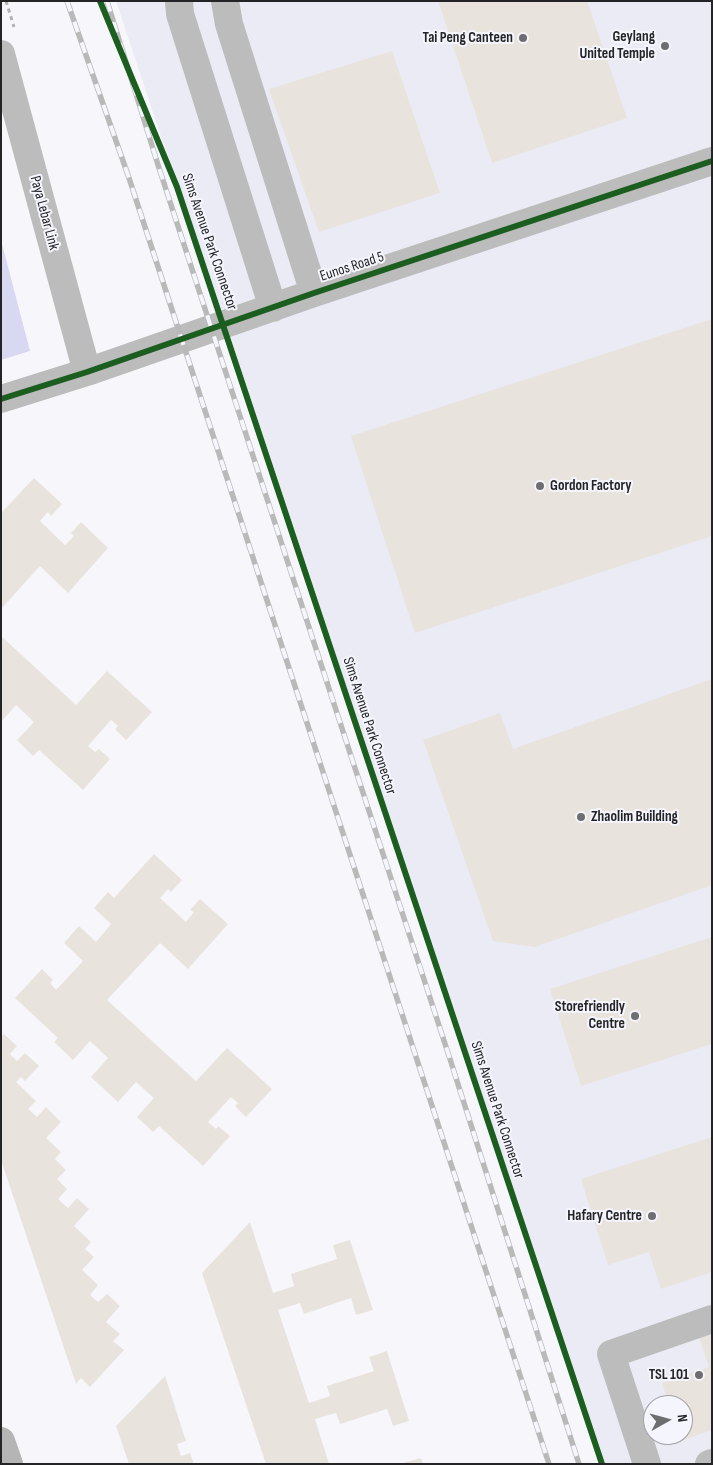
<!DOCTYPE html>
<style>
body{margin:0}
#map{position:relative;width:713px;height:1465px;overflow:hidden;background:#f7f7fb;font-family:"Sofia Sans Condensed",sans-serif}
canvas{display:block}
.frame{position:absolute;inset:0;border:2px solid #242427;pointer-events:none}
.north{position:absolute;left:643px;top:1395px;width:50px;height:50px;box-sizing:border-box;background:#f5f5fd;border:1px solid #a1a1a7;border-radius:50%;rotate:83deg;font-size:14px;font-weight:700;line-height:20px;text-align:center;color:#242427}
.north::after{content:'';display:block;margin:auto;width:18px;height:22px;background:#6e6e71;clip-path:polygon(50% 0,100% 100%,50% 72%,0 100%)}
</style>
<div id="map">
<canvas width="713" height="1465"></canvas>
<div class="frame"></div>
<div class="north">N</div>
</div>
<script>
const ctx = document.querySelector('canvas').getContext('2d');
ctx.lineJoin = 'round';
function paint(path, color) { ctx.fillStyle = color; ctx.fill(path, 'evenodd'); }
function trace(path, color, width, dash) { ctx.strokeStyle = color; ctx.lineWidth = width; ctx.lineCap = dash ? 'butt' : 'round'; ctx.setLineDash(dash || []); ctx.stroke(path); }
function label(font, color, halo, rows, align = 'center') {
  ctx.font = font + ' "Sofia Sans Condensed",sans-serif'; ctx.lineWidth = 4; ctx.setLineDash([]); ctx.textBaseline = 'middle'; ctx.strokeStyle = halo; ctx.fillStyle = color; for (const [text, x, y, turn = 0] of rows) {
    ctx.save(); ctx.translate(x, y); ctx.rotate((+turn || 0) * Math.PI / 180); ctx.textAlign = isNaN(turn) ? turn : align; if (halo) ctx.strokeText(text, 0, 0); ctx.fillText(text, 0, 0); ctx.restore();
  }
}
paint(new Path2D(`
 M 116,1 L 712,1 L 712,1464 L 601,1464 ZM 653,1405 L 683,1405 L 683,1435 L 653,1435 Z`), '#ebebf5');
paint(new Path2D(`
 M 1,240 L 30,351 L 1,360 Z`), '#d8d8f2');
paint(new Path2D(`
 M 438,1 L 587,1 L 627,118 L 492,163 Z
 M 392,51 L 440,193 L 319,232 L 269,89 Z
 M 712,319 L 712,536 L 415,633 L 351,436 Z
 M 34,478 L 62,504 L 51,516 L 48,512 L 40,521 L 65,545 L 74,536 L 71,533 L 81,522 L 108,548 L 68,593 L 40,566 L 1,609 L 1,513 Z
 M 1,636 L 76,705 L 107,671 L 152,712 L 126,740 L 115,729 L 118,726 L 111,720 L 88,746 L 95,752 L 99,749 L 110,759 L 83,790 L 39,750 L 33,756 L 17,740 L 34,722 L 16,705 L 1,722 Z
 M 712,679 L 712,885 L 535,947 L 493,941 L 423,740 L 500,713 L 513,749 Z
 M 154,854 L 182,880 L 171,892 L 168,889 L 160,898 L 186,922 L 194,912 L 190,910 L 200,899 L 228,924 L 188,969 L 160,943 L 107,1000 L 196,1081 L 227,1048 L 272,1089 L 246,1117 L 235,1106 L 238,1103 L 231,1097 L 208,1122 L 216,1129 L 218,1126 L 230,1136 L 203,1166 L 159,1126 L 153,1132 L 137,1117 L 154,1098 L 136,1082 L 118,1102 L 91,1077 L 108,1058 L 90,1041 L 73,1060 L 54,1042 L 58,1038 L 15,998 L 42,969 L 53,980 L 50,983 L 56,990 L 83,961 L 64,943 L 79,926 L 96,942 L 111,924 L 94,908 L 108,892 L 114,898 Z
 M 712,937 L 712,1044 L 581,1086 L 550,989 Z
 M 4,1034 L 17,1046 L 10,1054 L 17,1061 L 25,1053 L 39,1066 L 25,1081 L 21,1077 L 16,1082 L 36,1101 L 28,1109 L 37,1117 L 46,1107 L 61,1122 L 46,1138 L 61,1152 L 55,1159 L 66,1170 L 57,1179 L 67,1189 L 58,1199 L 68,1208 L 77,1198 L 89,1209 L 74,1226 L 91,1242 L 85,1249 L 94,1257 L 82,1270 L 98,1285 L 90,1295 L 98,1302 L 107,1294 L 120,1306 L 106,1322 L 120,1334 L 113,1341 L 124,1350 L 90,1387 L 81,1378 L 76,1384 L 1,1160 L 1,1037 Z
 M 712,1137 L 712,1272 L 661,1289 L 649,1252 L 608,1265 L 581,1179 Z
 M 250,1222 L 273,1293 L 294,1286 L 291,1274 L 337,1259 L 333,1245 L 350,1240 L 373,1310 L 356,1315 L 351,1298 L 304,1314 L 300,1303 L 278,1310 L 309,1403 L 330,1396 L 327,1386 L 374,1371 L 369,1357 L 387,1351 L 409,1421 L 393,1426 L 387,1409 L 340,1424 L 336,1413 L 315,1419 L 329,1464 L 266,1464 L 202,1273 Z
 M 712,1323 L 712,1430 L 681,1441 L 679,1435 L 683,1435 L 683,1405 L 669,1405 L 662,1383 L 709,1367 L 696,1328 Z
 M 165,1376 L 186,1441 L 177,1444 L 181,1456 L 190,1453 L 194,1464 L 129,1464 L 116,1426 Z
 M 421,1458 L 423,1464 L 404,1464 L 403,1463 Z`), '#e8e3dd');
trace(new Path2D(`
 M 6,1 L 14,27`), '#b2b2b3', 3, [4, 4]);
trace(new Path2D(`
 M 179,1 L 180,14 L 273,308
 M 225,1 L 229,24 L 314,293
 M 1,54 L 87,372
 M 1,399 L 87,372 L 314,293 L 712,161
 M 647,1464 L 611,1354 L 712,1319
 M 709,1464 L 712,1463`), '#bcbcbc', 28);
trace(new Path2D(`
 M 1,1441 L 9,1464`), '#b5b5b5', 28);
const rail = new Path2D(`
 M 67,1 L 129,178 L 549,1464
 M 107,1 L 159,168 L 450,1059 L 579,1464`);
trace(rail, '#bab9ba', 5.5);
trace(rail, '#f5f5fd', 4, [11]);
trace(new Path2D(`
 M 100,1 L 177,187 L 602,1464
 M 1,399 L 87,372 L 314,293 L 712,161`), '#1b5e20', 6);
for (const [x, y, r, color] of [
 [523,38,5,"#6e6e71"],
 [665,46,5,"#6e6e71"],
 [540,486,5,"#6e6e71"],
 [581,817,5,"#6e6e71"],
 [635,1016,5,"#6e6e71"],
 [652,1216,5,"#6e6e71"],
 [699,1375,5,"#6e6e71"]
]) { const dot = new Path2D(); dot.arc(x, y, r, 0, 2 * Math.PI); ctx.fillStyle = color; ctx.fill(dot); trace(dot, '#f5f5fd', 2); }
label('bold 15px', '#242427', '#f5f5fd', [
 ["Geylang",655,37],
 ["United Temple",655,54],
 ["Tai Peng Canteen",513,38],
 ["Gordon Factory",550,486,"left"],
 ["Zhaolim Building",591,817,"left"],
 ["Storefriendly",625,1007],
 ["Centre",625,1024],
 ["Hafary Centre",642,1216],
 ["TSL 101",689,1375]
], 'right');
label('15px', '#242427', '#f5f5fd', [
 ["Paya Lebar Link",44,213,75],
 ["Sims Avenue Park Connector",209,242,71],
 ["Eunos Road 5",352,267,-18],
 ["Sims Avenue Park Connector",369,726,72],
 ["Sims Avenue Park Connector",497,1110,72]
]);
</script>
